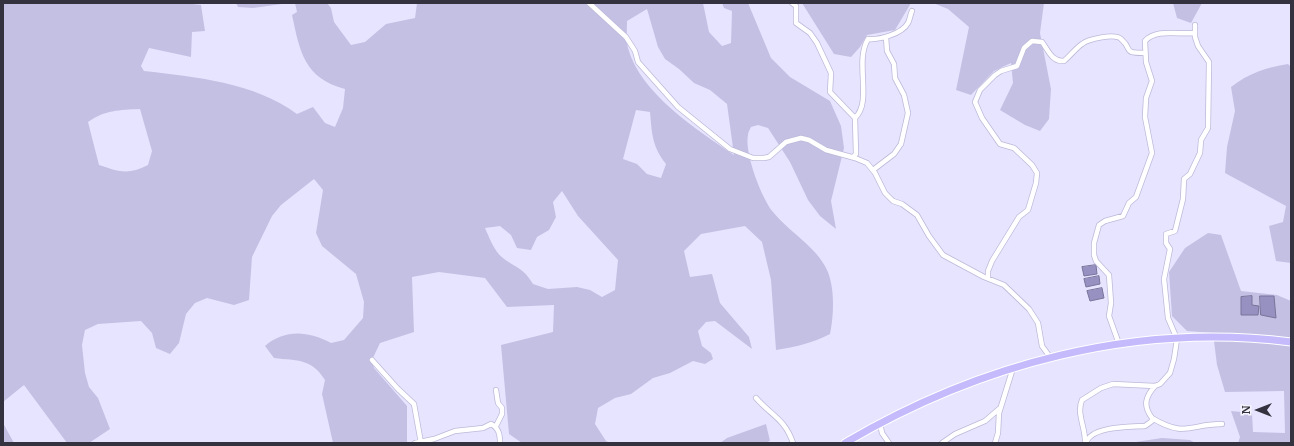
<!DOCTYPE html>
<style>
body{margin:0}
#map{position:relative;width:1294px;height:446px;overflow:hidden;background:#e7e4ff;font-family:Merriweather,serif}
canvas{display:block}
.frame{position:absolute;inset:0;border:4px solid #33323e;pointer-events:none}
.north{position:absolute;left:1238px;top:390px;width:40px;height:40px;-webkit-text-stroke:3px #f5f4fb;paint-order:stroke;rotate:270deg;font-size:11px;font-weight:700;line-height:16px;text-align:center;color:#33323e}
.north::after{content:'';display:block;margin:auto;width:14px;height:18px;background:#33323e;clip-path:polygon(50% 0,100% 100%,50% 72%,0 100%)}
</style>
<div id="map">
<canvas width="1294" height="446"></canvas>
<div class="frame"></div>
<div class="north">N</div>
</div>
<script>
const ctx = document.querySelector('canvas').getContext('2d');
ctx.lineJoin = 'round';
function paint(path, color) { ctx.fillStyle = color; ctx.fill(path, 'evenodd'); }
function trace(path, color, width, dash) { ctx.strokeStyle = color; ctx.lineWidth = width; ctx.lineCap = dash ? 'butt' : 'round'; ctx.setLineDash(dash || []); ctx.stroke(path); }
paint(new Path2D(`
 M 3,3 L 185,3 L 201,5 L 205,31 L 192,32 L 191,57 L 149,48 L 141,66 L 144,71 C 195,77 254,82 297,114 L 313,107 L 325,123 L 335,127 L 343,108 L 345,89 C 304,78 300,52 292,15 L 297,12 L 295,3 L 327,3 L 331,8 L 334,22 L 351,45 L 365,42 L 386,24 L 415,18 L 417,3 L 703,3 L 709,32 L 722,46 L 731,43 L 732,11 L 724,8 L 722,3 L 748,3 L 771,58 L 790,77 L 830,101 L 841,126 L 844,148 L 831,201 L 836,229 L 820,216 L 808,200 L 790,162 L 768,128 L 758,125 L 751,127 C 750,129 748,132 748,135 C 744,153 762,199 773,212 C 790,233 816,246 827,270 C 835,287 834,316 830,334 C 812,343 796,347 776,350 L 771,280 L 762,242 L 745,226 L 701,234 L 684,251 L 690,277 L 712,274 L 720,303 L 749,337 L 752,349 L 715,321 L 706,322 L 698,331 L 702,346 L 711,353 L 713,359 L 705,364 L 693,361 L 670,373 L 653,378 L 631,394 L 615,398 L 598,408 L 595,424 L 606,441 L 610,443 L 522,443 L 509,434 L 501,345 L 553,332 L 554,305 L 507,307 L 485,278 L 439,272 L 412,277 L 414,332 L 380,343 L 372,360 L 374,368 L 407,406 L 407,443 L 333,443 L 322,394 L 325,380 C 311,358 298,361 274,358 L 265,346 C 285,329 308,331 331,343 L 344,340 L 363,318 L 364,302 L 356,274 L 322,246 L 316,233 L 323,190 L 314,179 L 281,205 L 272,216 L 252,257 L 249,300 L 234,305 L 207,298 L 195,303 L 186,314 L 179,343 L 170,354 L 156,348 L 152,333 L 141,321 L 98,324 L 85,330 L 82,345 L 85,373 L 89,387 L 98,398 L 110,429 L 89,443 L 67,443 L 24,385 L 3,402 ZM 647,9 L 658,47 L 665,59 L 679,69 L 694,83 L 710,90 L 727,104 L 734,155 C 697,130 640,93 628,48 C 626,40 627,29 627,21 ZM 140,109 L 152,151 L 148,165 C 128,175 120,172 99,165 L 88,122 C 105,110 119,110 140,109 ZM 636,110 L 650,112 C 652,134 652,146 666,164 L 661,178 L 647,174 L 637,164 L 623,159 ZM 562,191 L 578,216 L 618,260 L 615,290 L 602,297 L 590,290 L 577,287 L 548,289 L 533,284 C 523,267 517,269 503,258 C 494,251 490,239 485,228 L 500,226 L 511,235 L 517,248 L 531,250 L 537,237 L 549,230 L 556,217 L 553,202 Z
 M 236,3 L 289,3 L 253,8 L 238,7 Z
 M 802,3 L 911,3 L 895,30 L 867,35 L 860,47 L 851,57 L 834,54 Z
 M 933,3 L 1044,3 L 1040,33 L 1051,89 L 1049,119 L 1040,131 L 1025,125 L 1000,110 L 1013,83 L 1011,63 L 994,71 L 971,95 L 956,90 L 969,27 L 948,9 Z
 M 1173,3 L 1202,3 L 1191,23 L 1177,18 Z
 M 1288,64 L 1291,67 L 1291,263 L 1276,261 L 1269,226 L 1283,222 L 1286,206 L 1225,173 L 1227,147 L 1235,111 L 1231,87 C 1249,73 1265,68 1288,64 Z
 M 1208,233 L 1221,235 L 1241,291 L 1277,295 L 1291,301 L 1291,443 L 1238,443 L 1240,437 L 1231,411 L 1252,413 L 1253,432 L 1285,433 L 1284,391 L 1225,392 L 1217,365 L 1213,333 L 1187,331 L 1172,316 L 1169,272 L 1185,248 Z
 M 3,423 L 14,443 L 3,443 Z
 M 766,424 L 770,441 L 765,443 L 720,443 L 727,438 Z
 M 1162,438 L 1190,440 L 1195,443 L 1129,443 Z`), '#c3c0e4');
const water = new Path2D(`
 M 1096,265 L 1097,274 L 1084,276 L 1082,267 Z
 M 1099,276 L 1100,284 L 1086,287 L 1084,279 Z
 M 1102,288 L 1104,298 L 1090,301 L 1087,291 Z
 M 1252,296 L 1252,305 L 1259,306 L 1258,315 L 1241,315 L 1241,297 Z
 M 1260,296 L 1274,296 L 1276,318 L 1261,315 Z`);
paint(water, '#9791c2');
trace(water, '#79749a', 1);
const street = new Path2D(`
 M 589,3 L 626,37 L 635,51 L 638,62 L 678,107 L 730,149 L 753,158 L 764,158 L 769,157 L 786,142 L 801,138 L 809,140 L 826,150 L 855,158 L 867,163 L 875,173 L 885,193 L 893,201 L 902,204 L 917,215 L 929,236 L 943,255 L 984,277 L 1004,285 L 1029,309 L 1038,323 L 1042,346 L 1050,357
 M 792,3 L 796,6 L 796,23 L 810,33 L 817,43 L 831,73 L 830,92 L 855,118 L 856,154 L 853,157
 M 855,118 C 873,101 854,62 868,39 C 879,40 902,34 908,23 C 910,20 910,15 912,11
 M 873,170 L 894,154 L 901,144 L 908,113 L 904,95 L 895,78 L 894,64 L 887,51 L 886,37
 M 988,278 L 988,271 L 992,261 L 1019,217 L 1028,210 L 1036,183 L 1037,173 L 1032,165 L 1014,148 L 1000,144 L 982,118 L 975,102 L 980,90 L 995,75 L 1001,71 L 1017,66 L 1024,48 L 1032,41 L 1042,42 C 1048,50 1052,62 1064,61 C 1070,56 1075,49 1082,44 C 1088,39 1115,33 1121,39 C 1134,50 1121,53 1145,53
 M 1119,344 L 1109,316 L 1111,303 L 1109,275 L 1096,261 L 1094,255 L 1094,243 L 1099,225 L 1105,221 L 1123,216 L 1129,203 L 1136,197 L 1152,153 L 1145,117 L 1146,98 L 1152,81 L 1146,62 L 1145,41 C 1156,28 1180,35 1195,33
 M 372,360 L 398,389 L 414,404 L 421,443
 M 756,398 C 772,416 785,419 793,443
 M 1152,418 C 1185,438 1190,424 1222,424
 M 880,423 L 882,433 L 889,443
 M 496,426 L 502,414 L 502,408 L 498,403 L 496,390
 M 415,443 L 434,439 L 455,431 L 483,428 L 491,424 C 499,428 500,435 500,443
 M 942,443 L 955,434 L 985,421 L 999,409
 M 995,443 L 998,433 L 999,413 L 1013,368
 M 1085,443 C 1086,428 1076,414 1082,400 L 1101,388 L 1113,384 L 1155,386 L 1160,384 L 1170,373 L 1174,359 L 1177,339 L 1168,318 L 1164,279 L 1170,249 L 1166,243 L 1166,234 L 1175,231 L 1183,199 L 1184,179 L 1190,174 L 1200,153 L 1201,140 L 1208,128 L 1209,62 L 1198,46 L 1195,37 L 1195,25
 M 1086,443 C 1091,426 1130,427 1145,426 L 1152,421 L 1152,418 C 1143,406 1145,397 1155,386`);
const primary = new Path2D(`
 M 845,443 C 979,364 1135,322 1291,342`);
trace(street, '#bcb9d8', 6);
trace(primary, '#fff', 9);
trace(street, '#fff', 4.5);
trace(primary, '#c5bafb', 7);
</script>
